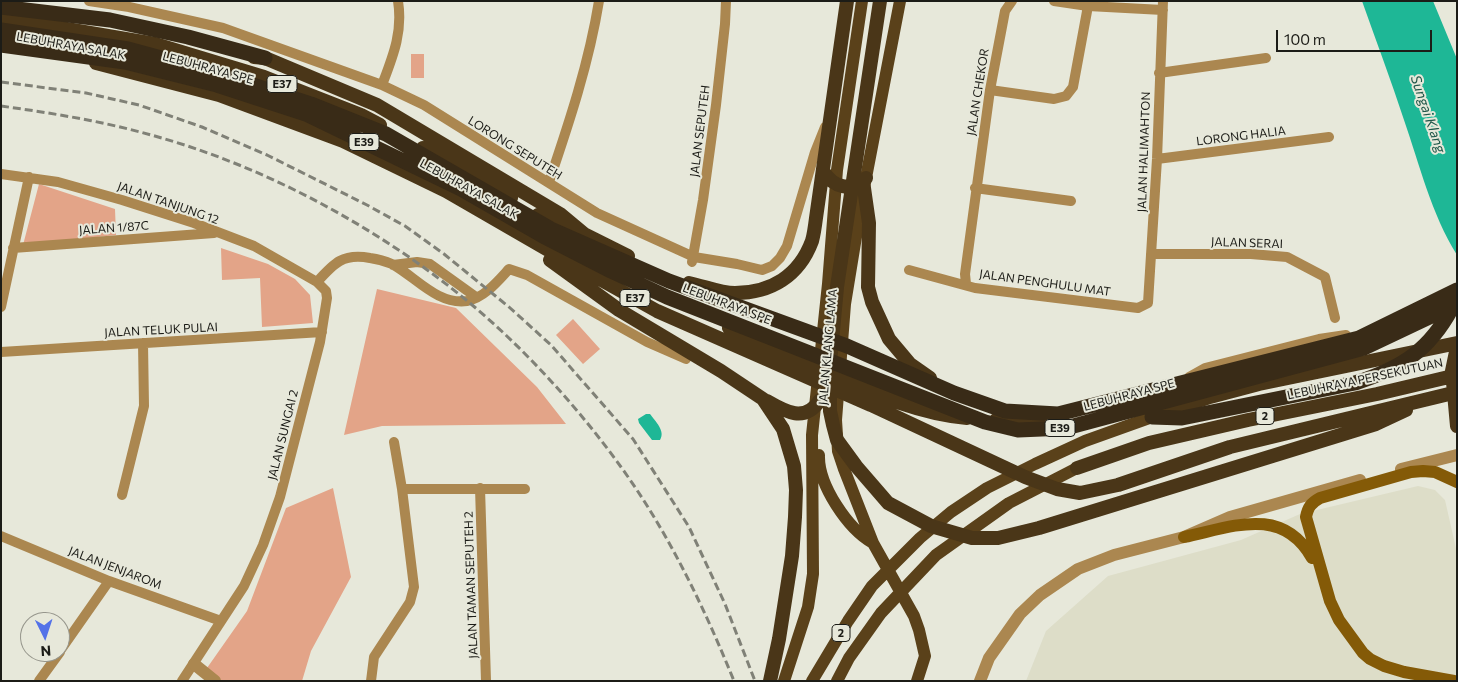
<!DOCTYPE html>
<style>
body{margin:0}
#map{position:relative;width:1458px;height:682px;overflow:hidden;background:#e7e8da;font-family:Commissioner,sans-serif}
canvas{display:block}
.frame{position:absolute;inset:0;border:2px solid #1c1c17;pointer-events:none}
.north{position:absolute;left:20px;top:612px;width:50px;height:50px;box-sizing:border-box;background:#e7e8da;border:1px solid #96968c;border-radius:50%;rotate:176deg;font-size:14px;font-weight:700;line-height:20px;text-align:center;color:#1c1c17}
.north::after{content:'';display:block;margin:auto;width:18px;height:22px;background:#5472e8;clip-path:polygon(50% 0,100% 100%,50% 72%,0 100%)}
.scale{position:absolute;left:1276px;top:30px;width:156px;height:22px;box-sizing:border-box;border:2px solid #1c1c17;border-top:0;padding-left:6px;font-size:15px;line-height:18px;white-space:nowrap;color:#1c1c17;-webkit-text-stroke:4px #e7e8da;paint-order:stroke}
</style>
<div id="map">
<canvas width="1458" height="682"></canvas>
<div class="frame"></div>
<div class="north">N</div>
<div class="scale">100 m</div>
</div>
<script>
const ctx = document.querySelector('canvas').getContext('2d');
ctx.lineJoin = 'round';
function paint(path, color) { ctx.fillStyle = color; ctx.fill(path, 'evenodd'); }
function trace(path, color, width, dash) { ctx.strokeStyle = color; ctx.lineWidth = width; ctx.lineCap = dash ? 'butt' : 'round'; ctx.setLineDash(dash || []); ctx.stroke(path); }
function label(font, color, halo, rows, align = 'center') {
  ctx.font = font + ' Commissioner,sans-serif'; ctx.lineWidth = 4; ctx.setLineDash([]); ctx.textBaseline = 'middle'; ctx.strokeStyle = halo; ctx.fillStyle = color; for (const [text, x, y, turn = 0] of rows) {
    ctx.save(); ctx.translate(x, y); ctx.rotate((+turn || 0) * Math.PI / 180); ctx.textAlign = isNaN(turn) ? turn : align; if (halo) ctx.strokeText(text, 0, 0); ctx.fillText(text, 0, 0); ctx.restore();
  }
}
paint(new Path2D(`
 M 1418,486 L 1435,490 L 1445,500 L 1457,553 L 1457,681 L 1026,681 L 1046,631 L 1108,576 L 1241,540 L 1300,514 Z`), '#ddddc8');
paint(new Path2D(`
 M 411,54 L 424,54 L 424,78 L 411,78 Z
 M 39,184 L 115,209 L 116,235 L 23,245 Z
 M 221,248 L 268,264 L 295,279 L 310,295 L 313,323 L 262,327 L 260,278 L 222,280 Z
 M 377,289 L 456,308 L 537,387 L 566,424 L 382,426 L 344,435 Z
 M 573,319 L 600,349 L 583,364 L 556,335 Z
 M 333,488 L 351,577 L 311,651 L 302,681 L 219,681 L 207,668 L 247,611 L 286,508 Z`), '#e3a488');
paint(new Path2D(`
 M 1362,1 L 1433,1 L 1457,59 L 1457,255 C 1431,213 1420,166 1404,120 C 1391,80 1376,41 1362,1 Z
 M 646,414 L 650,414 C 655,421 666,431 660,440 L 652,440 L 639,423 L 638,419 Z`), '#1eb796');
trace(new Path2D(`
 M 89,1 L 129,7 L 223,28 L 382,85 L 424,105 L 597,213 L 694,257 L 737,264 L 762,270 L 772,266 L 780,258 L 787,246 L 815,152 L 825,127
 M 1054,1 L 1088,6 L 1163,10
 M 1159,73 L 1266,58
 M 382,85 C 393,56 403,32 398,1
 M 990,90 L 1054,99 L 1066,96 L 1073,87 L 1088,6
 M 1157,159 L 1329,137
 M 1,174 L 58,182 L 122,200 L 194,223 L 254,246 L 317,282 L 326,291 L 327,298 L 320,342 L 280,497 L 263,545 L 244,586 L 182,681
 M 549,182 C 569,123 589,63 599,1
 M 975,188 L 1071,201
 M 13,248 L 214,233
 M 1151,254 L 1251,254 L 1287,257 L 1325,277 L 1335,318
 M 692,262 L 703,200 L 716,105 L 725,24 L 726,1
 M 393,265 L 417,262 L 430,264 L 476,297
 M 909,270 L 975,288 L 1138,308 L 1148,303 L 1157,159 L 1163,1
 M 317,282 C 334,263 343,253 370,258 C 377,259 385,261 392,264 C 416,277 437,305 467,301 C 484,298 498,281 509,269 L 527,275 L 647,342 L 686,359 L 688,351
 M 966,284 L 965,274 L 990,90 L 1005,11 L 1012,1
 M 1,307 L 29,177
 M 1,352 L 322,332
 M 1189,377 L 1205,368 L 1319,339 L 1346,335
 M 480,488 L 486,681
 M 402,489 L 525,489
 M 122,495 L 144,406 L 143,343
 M 1,536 L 109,581 L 221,621
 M 60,651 L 109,581
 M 39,681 L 60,652
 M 371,681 L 374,657 L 410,602 L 414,587 L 402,489 L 394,442`), '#ab8750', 10);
trace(new Path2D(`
 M 1401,469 L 1457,455
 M 194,664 L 215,681
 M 980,681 L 989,658 L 1020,614 L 1040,595 L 1078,569 L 1114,555 L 1184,537 L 1230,517 L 1360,480`), '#ab8750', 12);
trace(new Path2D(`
 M 1184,537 C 1232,527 1282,505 1312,558
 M 1454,681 L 1404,672 L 1384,666 L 1370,659 L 1363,653 L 1339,620 L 1330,601 L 1306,517 C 1308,507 1311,503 1320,498 L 1411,472 L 1423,471 L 1435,472 L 1457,482`), '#845a07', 12);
trace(new Path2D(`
 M 900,1 L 864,188 L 845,304 L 836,420 L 838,451 L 844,469 L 873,543 L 914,616 L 919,630 L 925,656 L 917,681
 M 819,455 C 818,485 848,529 873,543
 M 784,681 L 808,607 L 813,574 L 812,435 L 828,284 L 837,170 L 862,1
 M 812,681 L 848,621 L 872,586 L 920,538 L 951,512 L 987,488 L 1035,464 L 1085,441 L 1152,417
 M 837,681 L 849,658 L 881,613 L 936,555 L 1009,503 L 1077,468`), '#5a411a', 12);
trace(new Path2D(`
 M 880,1 L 837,287 L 830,363 L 830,411 L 833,425 L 837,440 L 856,466 L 888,503 L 931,526 L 972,538 L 998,538 L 1039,528 L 1376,424 L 1406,410
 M 1,20 L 43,25 L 155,44 L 264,77 L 361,115 L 380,125
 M 254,57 L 265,58 L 377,105 L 560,214 L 584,234
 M 96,63 L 219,95 L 343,141 L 446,191 L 562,258 L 657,311 L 871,405 L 1025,477 L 1057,489 L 1080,493 L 1118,485 L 1230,447 L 1457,392
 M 423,148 L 464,169 L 511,198
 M 823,171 C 834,188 850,192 866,178
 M 864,188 L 869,223 L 868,287 L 872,302 L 889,339 L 910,364 L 930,378
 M 538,215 L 584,234 L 628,256
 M 550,260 L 619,310 L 721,371 L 763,399 L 783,429 L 794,466 L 796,490 L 795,517 L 792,556 L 779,639 L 770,681
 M 689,283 C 704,286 720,293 735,293 C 771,293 799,276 812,241 C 814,234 815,226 816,218 L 847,1
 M 729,328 C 765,345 800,362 837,377 C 879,396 921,414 967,418
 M 1457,347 L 1452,371 L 1457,426
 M 1323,360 L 1358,363
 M 767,401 C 786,412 805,423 820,400
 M 1152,417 L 1210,397 L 1259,384 L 1457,343
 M 996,420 L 1012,422 L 1050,419
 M 1077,468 L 1149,443 L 1248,420 L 1377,394 L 1457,375`), '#4a3618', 14);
trace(new Path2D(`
 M 1,7 L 110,20 L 188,37 L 265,58
 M 1,30 L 128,49 L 220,74 L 311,104 L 386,134 L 551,229 L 669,281 L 847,346 L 954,393 L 1005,411 L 1058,414 L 1359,338 L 1457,290
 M 1,45 L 125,62 L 217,85 L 306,114 L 461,189 L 543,236 L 611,271 L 667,297 L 985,422 L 1018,430 L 1066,428 L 1364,348 L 1457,304
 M 1152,417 L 1182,418 L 1355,383 C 1402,368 1430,350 1453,306`), '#392b17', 15);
trace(new Path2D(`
 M 1,82 L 86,93 L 139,105 L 202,127 L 267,155 L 367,205 L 405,226 L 444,254 L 509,307 L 551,345 L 633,439 L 689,527 L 725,604 L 755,681
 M 1,106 C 51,113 102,121 151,135 C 265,166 381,229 471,304 C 526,350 580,410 621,467 C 668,532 704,607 734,681`), '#808177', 3, [8, 4]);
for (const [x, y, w] of [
 [282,84,30],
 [364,142,30],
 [635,298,30],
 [1265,416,18],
 [1060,428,30],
 [841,633,18]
]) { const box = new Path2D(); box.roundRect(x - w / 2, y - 8.5, w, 17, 4); ctx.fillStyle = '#e7e8da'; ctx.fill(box); trace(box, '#1c1c17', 1); }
label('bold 11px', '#1c1c17', null, [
 ["E37",282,84],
 ["E39",364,142],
 ["E37",635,298],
 ["2",1265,416],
 ["E39",1060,428],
 ["2",841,633]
]);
label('12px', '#1c1c17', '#e7e8da', [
 ["LEBUHRAYA SALAK",71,46,10],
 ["LEBUHRAYA SPE",208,68,15],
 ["JALAN CHEKOR",978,92,-81],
 ["JALAN SEPUTEH",700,131,-83],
 ["LORONG HALIA",1241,136,-7],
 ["LORONG SEPUTEH",515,148,32],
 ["JALAN HALIMAHTON",1144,152,-88],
 ["LEBUHRAYA SALAK",469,189,29],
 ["JALAN TANJUNG 12",168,203,19],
 ["JALAN 1/87C",114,228,-4],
 ["JALAN SERAI",1247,243,2],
 ["JALAN PENGHULU MAT",1045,283,8],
 ["LEBUHRAYA SPE",727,304,21],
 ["JALAN TELUK PULAI",161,330,-3],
 ["JALAN KLANG LAMA",828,347,-85],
 ["LEBUHRAYA PERSEKUTUAN",1365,379,-12],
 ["LEBUHRAYA SPE",1129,395,-15],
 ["JALAN SUNGAI 2",283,435,-76],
 ["JALAN JENJAROM",115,568,21],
 ["JALAN TAMAN SEPUTEH 2",471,585,-92]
]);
label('italic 14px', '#205749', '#e7e8da', [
 ["Sungai Klang",1428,114,71]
]);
</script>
